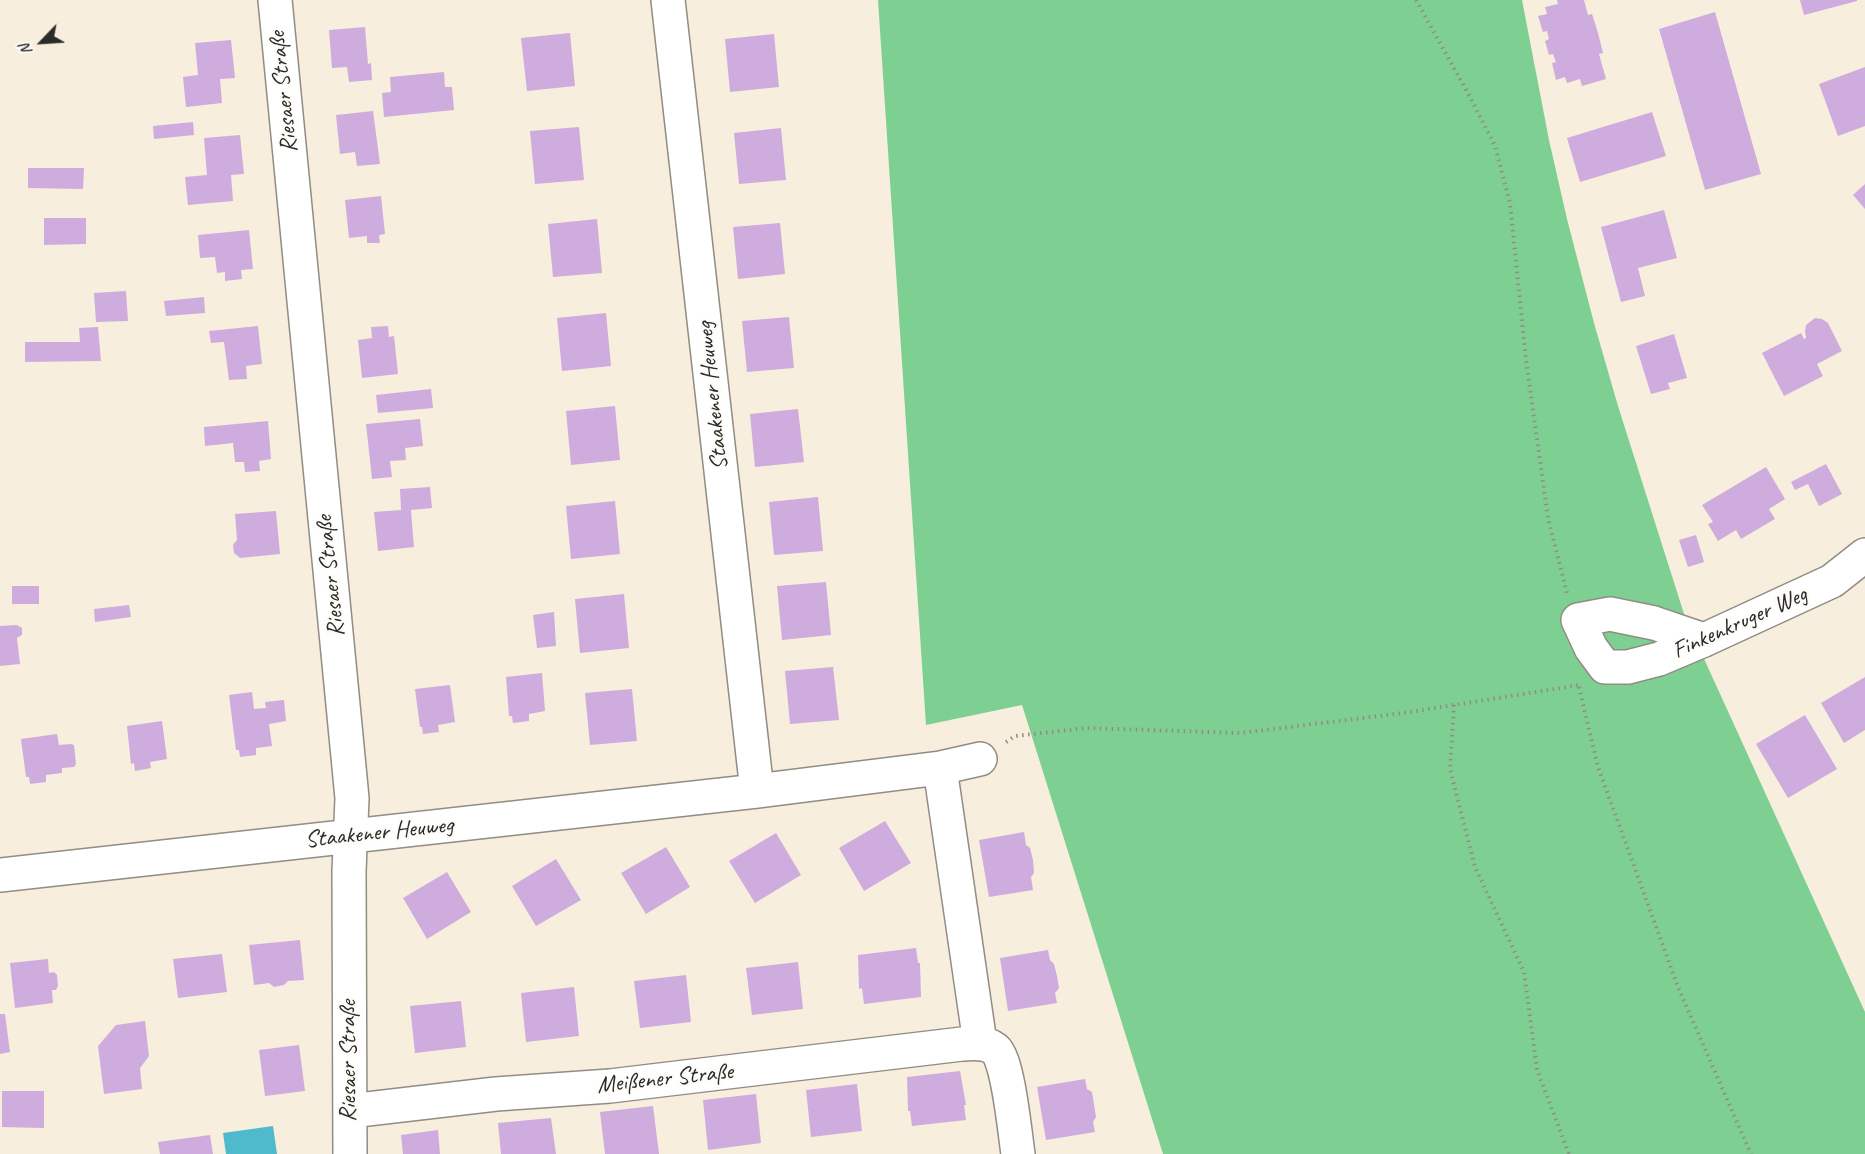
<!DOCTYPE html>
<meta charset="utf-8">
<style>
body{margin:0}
#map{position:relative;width:1865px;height:1154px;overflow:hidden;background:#f7eedd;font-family:Caveat,sans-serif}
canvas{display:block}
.north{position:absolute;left:12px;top:12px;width:60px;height:60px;-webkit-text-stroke:4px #fdfcf7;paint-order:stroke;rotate:245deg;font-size:16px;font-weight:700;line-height:24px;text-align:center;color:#2b2b2b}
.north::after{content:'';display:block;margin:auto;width:21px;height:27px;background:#2b2b2b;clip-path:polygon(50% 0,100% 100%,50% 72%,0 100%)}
</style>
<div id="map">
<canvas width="1865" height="1154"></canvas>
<div class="north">N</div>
</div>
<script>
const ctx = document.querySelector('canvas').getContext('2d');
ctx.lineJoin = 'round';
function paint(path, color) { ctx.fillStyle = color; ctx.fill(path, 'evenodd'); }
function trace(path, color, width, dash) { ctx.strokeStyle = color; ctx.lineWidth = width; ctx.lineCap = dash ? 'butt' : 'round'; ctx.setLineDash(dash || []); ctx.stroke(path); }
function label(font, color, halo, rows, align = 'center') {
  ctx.font = font + ' Caveat,sans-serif'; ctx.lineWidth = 4.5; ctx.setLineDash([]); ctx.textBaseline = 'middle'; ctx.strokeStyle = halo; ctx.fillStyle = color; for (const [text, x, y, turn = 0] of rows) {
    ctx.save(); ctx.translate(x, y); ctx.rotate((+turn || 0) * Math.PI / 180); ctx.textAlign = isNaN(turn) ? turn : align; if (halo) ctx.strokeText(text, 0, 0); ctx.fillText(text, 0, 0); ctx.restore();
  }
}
paint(new Path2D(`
 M 878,0 L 1522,0 L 1549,140 L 1567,219 L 1594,323 L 1618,406 L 1685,617 L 1865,1012 L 1865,1154 L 1163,1154 L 1022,705 L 926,725 Z`), '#7ed092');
paint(new Path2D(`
 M 273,1126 L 277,1154 L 226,1154 L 223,1133 Z`), '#50bacd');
paint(new Path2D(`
 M 1557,0 L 1584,0 L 1588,15 L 1592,14 L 1598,33 L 1603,53 L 1599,54 L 1606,79 L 1582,86 L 1580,79 L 1567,83 L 1565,77 L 1556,80 L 1552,63 L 1556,62 L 1553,54 L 1549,55 L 1545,41 L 1549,39 L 1547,31 L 1543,32 L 1538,16 L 1547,14 L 1545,7 L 1558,4 Z
 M 1800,0 L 1857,0 L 1857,1 L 1804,15 Z
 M 1715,12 L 1761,174 L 1705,190 L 1659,29 Z
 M 365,27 L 368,64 L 371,63 L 372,80 L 349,82 L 347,67 L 332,68 L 329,30 Z
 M 570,33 L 575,86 L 527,91 L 521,38 Z
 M 774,34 L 779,87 L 730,92 L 725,39 Z
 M 231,40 L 235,78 L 220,79 L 222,103 L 186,107 L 183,77 L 198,75 L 195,43 Z
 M 1865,67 L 1865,126 L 1838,136 L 1819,84 Z
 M 444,72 L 445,87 L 452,87 L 454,110 L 384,117 L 382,93 L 391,92 L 390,77 Z
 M 373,111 L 380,164 L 357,166 L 355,152 L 340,154 L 336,115 Z
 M 1652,112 L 1666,156 L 1580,182 L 1567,138 Z
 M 193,122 L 194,135 L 154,139 L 153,126 Z
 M 579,127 L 584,180 L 535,184 L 530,131 Z
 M 781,128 L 786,180 L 739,184 L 734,133 Z
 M 240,135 L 244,174 L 231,175 L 233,201 L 188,205 L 185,177 L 207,175 L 204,138 Z
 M 28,168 L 84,168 L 83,189 L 28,188 Z
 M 1865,184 L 1865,209 L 1853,195 Z
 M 381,196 L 385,234 L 379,235 L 380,243 L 367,243 L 367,236 L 349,238 L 345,200 Z
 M 1664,210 L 1677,258 L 1638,268 L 1645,296 L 1621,302 L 1601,227 Z
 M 44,218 L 86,218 L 86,244 L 44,245 Z
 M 597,219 L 602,273 L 553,277 L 548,224 Z
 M 780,223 L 785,274 L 738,279 L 733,227 Z
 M 249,230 L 253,269 L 241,270 L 242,279 L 225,281 L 225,272 L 217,273 L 215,257 L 200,258 L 198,235 Z
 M 126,291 L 128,321 L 96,322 L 94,293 Z
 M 204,297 L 205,313 L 166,316 L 164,301 Z
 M 606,313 L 611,366 L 562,371 L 557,318 Z
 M 789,317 L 794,368 L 747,372 L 742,321 Z
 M 1815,318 L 1822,319 L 1828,323 L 1842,351 L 1817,364 L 1823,376 L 1784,396 L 1762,353 L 1801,333 L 1804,339 L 1806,338 L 1805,331 L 1806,325 Z
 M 258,326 L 262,364 L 246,366 L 247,379 L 229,380 L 224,342 L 211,343 L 209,331 Z
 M 388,326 L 389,337 L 394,336 L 398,374 L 362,378 L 358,340 L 372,338 L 371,327 Z
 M 98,327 L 101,361 L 25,362 L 25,342 L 80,342 L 79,328 Z
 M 1674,334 L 1687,378 L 1668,383 L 1670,389 L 1651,394 L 1636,346 Z
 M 431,389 L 433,408 L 378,413 L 376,395 Z
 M 615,406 L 620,460 L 571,465 L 566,411 Z
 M 798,409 L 804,462 L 755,467 L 750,414 Z
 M 420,419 L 423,446 L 405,448 L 406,460 L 390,461 L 392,477 L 372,479 L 366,424 Z
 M 268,421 L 271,459 L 259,461 L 260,471 L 245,472 L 244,462 L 235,462 L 233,443 L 205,446 L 204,427 Z
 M 1826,464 L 1842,494 L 1819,506 L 1808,484 L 1795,490 L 1791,482 Z
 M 1766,467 L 1785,499 L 1769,509 L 1775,519 L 1741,539 L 1736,530 L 1718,541 L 1708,524 L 1713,522 L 1702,505 Z
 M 430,487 L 432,508 L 411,510 L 414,547 L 378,551 L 374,512 L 401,510 L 400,489 Z
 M 818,497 L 823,551 L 774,555 L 769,502 Z
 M 615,501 L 620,554 L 571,559 L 566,506 Z
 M 276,511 L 280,554 L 240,558 L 234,553 L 233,545 L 237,540 L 235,514 Z
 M 1696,535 L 1704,562 L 1688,567 L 1679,540 Z
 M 826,582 L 831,635 L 782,640 L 777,586 Z
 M 12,586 L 39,586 L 39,604 L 12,604 Z
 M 624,594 L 629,648 L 580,653 L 575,599 Z
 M 129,605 L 131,617 L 95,622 L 94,609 Z
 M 554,612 L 556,646 L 537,648 L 533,615 Z
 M 17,625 L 22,628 L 22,635 L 17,638 L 20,664 L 0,666 L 0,626 Z
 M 833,667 L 839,720 L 790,724 L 785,671 Z
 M 542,673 L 545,711 L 529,714 L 529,721 L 513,723 L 512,716 L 509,716 L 506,677 Z
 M 1865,677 L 1865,730 L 1844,743 L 1821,703 Z
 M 450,685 L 455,722 L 438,725 L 439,732 L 423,734 L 422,727 L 420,727 L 415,689 Z
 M 632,689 L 637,741 L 590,745 L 585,693 Z
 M 252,692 L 254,709 L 266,708 L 265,702 L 284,700 L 286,721 L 269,724 L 272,746 L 256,748 L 256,755 L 240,757 L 239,750 L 236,750 L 229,695 Z
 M 1805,715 L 1837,769 L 1788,798 L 1756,744 Z
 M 162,721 L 167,759 L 150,762 L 151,768 L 135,771 L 134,763 L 131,764 L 127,726 Z
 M 57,734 L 59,745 L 71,744 L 74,745 L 76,764 L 74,767 L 62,768 L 62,773 L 46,775 L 46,782 L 30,784 L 29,777 L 26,777 L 21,739 Z
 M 885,821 L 911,863 L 864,891 L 839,848 Z
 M 1024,832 L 1026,845 L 1030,848 L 1033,860 L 1034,873 L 1031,877 L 1033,890 L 989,897 L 979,840 Z
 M 776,833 L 801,875 L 755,903 L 729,861 Z
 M 666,847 L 690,887 L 646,914 L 621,873 Z
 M 556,859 L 581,900 L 536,926 L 512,886 Z
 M 447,872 L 471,912 L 427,939 L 403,898 Z
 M 300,940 L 304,980 L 288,981 L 284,985 L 274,987 L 269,983 L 254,985 L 249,945 Z
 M 916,948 L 918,963 L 920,963 L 921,997 L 864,1004 L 862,988 L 859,989 L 858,955 Z
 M 1048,950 L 1050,960 L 1054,964 L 1057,976 L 1059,988 L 1055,993 L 1057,1003 L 1008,1011 L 1000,958 Z
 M 222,954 L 227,992 L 178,998 L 173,959 Z
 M 48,959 L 49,973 L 54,972 L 57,975 L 58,986 L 56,990 L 52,990 L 53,1003 L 15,1008 L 10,963 Z
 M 798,962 L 803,1009 L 752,1015 L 746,968 Z
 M 686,975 L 691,1022 L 640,1028 L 634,981 Z
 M 574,987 L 579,1036 L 526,1042 L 521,993 Z
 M 461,1001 L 466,1047 L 415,1053 L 410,1006 Z
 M 0,1014 L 5,1014 L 10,1052 L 0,1054 Z
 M 145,1021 L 149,1056 L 140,1068 L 142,1089 L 104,1094 L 98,1046 L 116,1025 Z
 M 299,1045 L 305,1091 L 265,1096 L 259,1050 Z
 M 960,1071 L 966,1105 L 964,1105 L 966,1120 L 912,1126 L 910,1111 L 908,1111 L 907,1077 Z
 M 1085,1079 L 1087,1089 L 1092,1092 L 1096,1117 L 1093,1122 L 1095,1132 L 1046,1140 L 1037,1087 Z
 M 857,1084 L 862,1131 L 811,1137 L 806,1090 Z
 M 2,1091 L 44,1091 L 44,1128 L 2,1127 Z
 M 756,1094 L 761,1143 L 708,1150 L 703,1100 Z
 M 653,1106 L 659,1154 L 605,1154 L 600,1112 Z
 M 551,1118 L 556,1154 L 501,1154 L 498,1123 Z
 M 438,1130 L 440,1154 L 403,1154 L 401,1135 Z
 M 210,1135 L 213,1154 L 160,1154 L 158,1142 Z`), '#cfacde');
const minor = new Path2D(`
 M 275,0 L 352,798 L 349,871 L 350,1154
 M 668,0 L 757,791
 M 1704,640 L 1654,623 L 1610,614 L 1578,620 L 1591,648 L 1605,667 L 1628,667 L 1659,659 L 1704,640 L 1832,581 L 1865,555
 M 940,768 L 980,1043
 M 0,875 L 757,791 L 940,768 L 980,759
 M 350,1111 L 496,1094 L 610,1086 L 962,1044 C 973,1043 986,1042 995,1049 C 1008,1059 1015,1134 1018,1154`);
trace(minor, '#918c84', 36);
trace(new Path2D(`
 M 1416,0 L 1469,95 L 1495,146 L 1510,203 L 1526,360 L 1548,518 L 1567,593
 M 1579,687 L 1598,767 L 1678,987 L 1751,1154
 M 1454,705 L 1450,769 L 1475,867 L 1524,972 L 1537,1070 L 1569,1154
 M 1006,742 L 1015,736 L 1086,728 L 1240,733 L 1403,713 L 1580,685`), '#918c84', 4, [1.5, 4.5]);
trace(minor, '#fff', 33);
label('24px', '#2b2b2b', '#fdfcf7', [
 ["Riesaer Straße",284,92,-96],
 ["Staakener Heuweg",713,396,-96],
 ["Riesaer Straße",331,576,-96],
 ["Finkenkruger Weg",1740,623,-24],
 ["Staakener Heuweg",379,833,-6],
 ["Riesaer Straße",349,1061,-90],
 ["Meißener Straße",665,1079,-6]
]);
</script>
